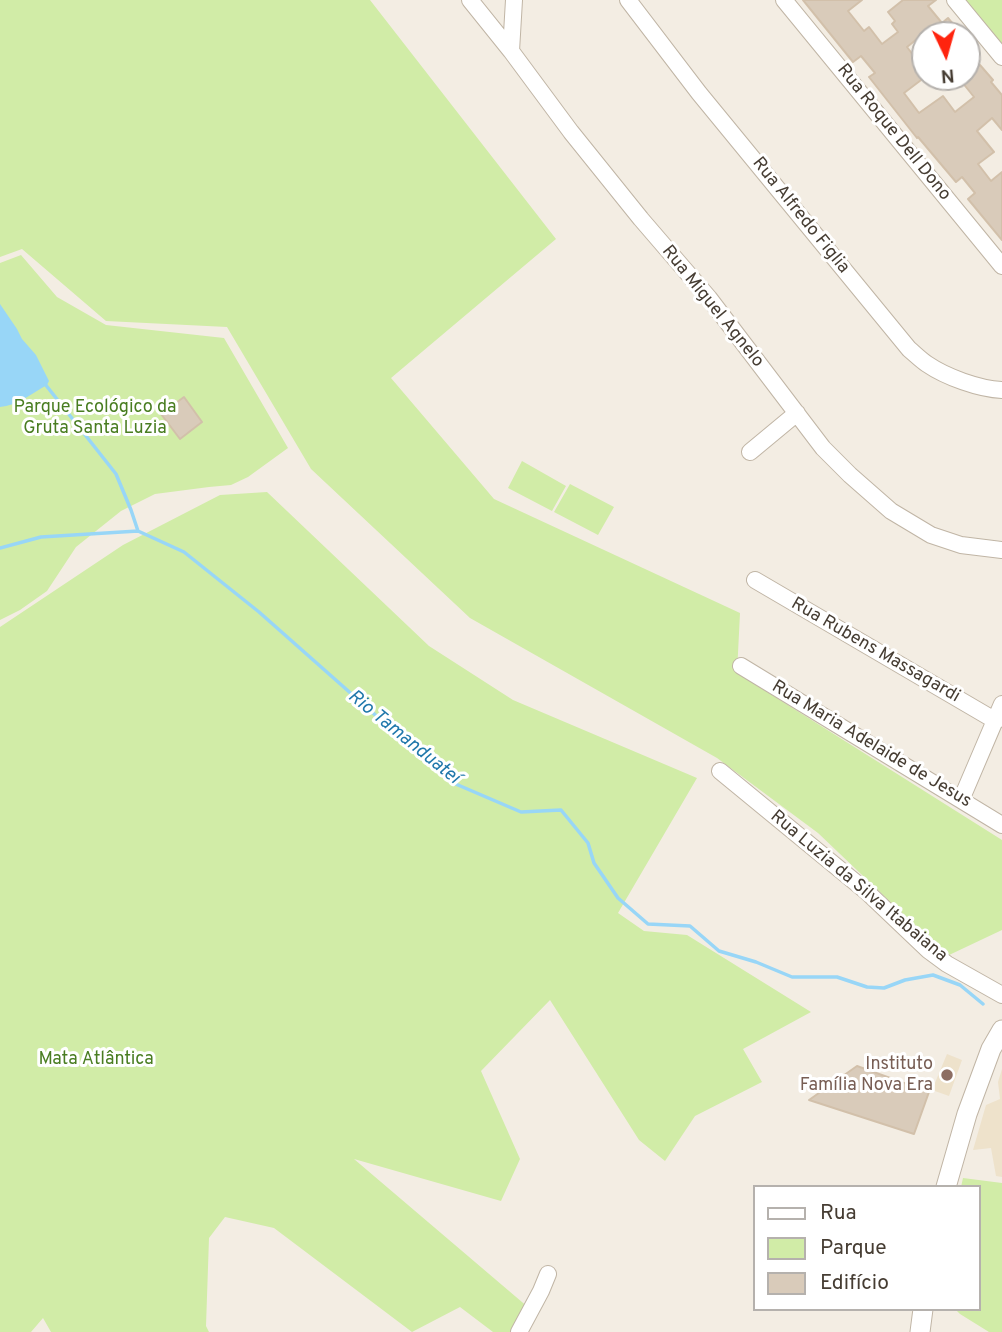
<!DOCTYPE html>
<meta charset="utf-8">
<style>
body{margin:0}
#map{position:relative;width:1002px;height:1332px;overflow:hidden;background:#f3ede3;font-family:Overpass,sans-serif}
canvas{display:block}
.legend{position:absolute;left:753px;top:1185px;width:228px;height:126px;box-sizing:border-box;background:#fff;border:2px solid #b5b1ad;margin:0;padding:9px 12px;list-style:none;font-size:21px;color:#463d33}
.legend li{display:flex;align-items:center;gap:14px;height:35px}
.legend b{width:35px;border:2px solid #b5b1ad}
.north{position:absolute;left:911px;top:21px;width:70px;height:70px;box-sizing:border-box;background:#fff;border:2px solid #b5b1ad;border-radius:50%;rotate:175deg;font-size:19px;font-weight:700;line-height:28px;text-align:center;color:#463d33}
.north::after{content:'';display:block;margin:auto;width:24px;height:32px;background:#ff240e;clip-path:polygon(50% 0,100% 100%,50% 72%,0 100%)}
</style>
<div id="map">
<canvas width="1002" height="1332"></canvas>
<ul class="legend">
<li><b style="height:9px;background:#fff"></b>Rua</li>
<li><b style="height:19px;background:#d1eca7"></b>Parque</li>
<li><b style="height:19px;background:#d9cbba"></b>Edifício</li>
</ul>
<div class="north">N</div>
</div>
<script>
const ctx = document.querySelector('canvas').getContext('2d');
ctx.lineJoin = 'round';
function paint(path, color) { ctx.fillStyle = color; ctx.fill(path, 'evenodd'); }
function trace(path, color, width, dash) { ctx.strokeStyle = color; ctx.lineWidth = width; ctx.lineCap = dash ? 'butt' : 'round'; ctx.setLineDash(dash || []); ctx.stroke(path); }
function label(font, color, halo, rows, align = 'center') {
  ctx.font = font + ' Overpass,sans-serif'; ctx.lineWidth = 6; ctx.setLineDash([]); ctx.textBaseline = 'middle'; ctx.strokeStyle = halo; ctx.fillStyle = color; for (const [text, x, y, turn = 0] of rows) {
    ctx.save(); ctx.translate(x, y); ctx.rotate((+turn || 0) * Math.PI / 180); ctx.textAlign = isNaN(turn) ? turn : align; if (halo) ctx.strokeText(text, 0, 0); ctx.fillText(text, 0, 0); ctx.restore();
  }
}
paint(new Path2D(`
 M 947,1054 L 962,1060 L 949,1096 L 932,1090 Z
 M 1002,1069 L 1002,1177 L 996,1176 L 991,1148 L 973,1150 L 986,1105 L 1000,1099 L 998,1082 Z`), '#eee2cb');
paint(new Path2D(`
 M 0,0 L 370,0 L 556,239 L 391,378 L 494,499 L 740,613 L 737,673 L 1002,840 L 1002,930 L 947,956 L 818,833 L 717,758 L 470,618 L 311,469 L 227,327 L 106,321 L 22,249 L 0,257 Z
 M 962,0 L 1002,0 L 1002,48 Z
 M 21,255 L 57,297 L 106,325 L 224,338 L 288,448 L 248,477 L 231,485 L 209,487 L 155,494 L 121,511 L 76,547 L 47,591 L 20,610 L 0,620 L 0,263 Z
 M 522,461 L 566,486 L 552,511 L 508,488 Z
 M 570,484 L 614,507 L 598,535 L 554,512 Z
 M 267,492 L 429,646 L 513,700 L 697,778 L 618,913 L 644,931 L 687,935 L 811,1012 L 743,1049 L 762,1082 L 695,1116 L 665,1161 L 639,1140 L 550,1000 L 481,1071 L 520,1159 L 501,1201 L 354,1159 L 529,1308 L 512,1332 L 493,1332 L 460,1307 L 412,1332 L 274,1228 L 225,1217 L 209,1238 L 206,1326 L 209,1332 L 51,1332 L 43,1318 L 31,1332 L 0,1332 L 0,627 L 123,545 L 220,495 Z
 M 963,1178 L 1002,1183 L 1002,1332 L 989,1332 L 960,1314 L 955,1309 L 979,1309 L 979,1187 L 961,1187 Z`), '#d1eca7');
paint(new Path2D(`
 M 0,304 L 17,329 L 22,339 L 36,355 L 49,381 L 47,385 C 32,393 17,406 0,407 Z`), '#98d6f7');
trace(new Path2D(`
 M 45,384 L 116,474 L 131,510 L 138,531
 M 0,548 L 41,537 L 138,531 L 184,552 L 259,612 L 451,782 L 521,812 L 561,810 L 588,843 L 594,863 L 618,898 L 648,924 L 690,926 L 719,951 L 756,962 L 792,977 L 837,977 L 867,987 L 884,988 L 905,980 L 933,975 L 960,985 L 983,1004`), '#98d6f7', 3.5);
const building = new Path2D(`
 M 803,0 L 862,0 L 848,11 L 864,31 L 869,27 L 882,44 L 898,32 L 892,24 L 895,21 L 888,12 L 903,0 L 936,0 L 928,6 L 942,23 L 948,18 L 962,35 L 922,35 L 907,47 L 917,60 L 915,62 L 925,77 L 904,93 L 919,113 L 943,96 L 955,112 L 974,97 L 958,77 L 967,77 L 967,53 L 978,66 L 980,65 L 993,80 L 991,82 L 1002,95 L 1002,130 L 992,118 L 977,131 L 994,152 L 978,164 L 991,181 L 1002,172 L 1002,240 L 968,199 L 975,193 L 962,177 L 956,182 L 918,137 L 917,138 L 869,77 L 875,73 L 861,56 L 853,62 Z
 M 184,397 L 202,422 L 180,439 L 161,414 Z
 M 857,1066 L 929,1092 L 914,1134 L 809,1100 Z`);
paint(building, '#d9cbba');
trace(building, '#d2c0aa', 2);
const minor = new Path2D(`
 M 470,0 L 511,51 L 571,132 L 641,219 L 709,298 L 823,448 L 850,475 L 891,511 L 931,535 L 961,545 L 1002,550
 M 628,0 L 699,93 L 909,349 C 915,354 921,360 927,364 C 946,377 979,389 1002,390
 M 784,0 L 1002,266
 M 955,0 L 1002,57
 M 511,51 L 514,0
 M 750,452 L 797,413
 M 755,580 L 996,721
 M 741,666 L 1002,825
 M 720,771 L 866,891 L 928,950 L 947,964 L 1002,995
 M 961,800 L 1002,704
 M 519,1332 L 541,1291 L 548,1274`);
const tertiary = new Path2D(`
 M 946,1187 L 967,1114 L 991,1049 L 1002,1030
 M 920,1332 L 923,1309`);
trace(minor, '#c0b5a5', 18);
trace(tertiary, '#c0b5a5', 21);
trace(minor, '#fff', 16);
trace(tertiary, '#fff', 19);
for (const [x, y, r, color] of [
 [947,1075,7,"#8d6e63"]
]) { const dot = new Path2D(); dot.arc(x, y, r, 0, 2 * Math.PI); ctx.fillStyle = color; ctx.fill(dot); trace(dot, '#fff', 2.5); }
label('18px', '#463d33', '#fff', [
 ["Rua Roque Dell Dono",893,133,51],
 ["Rua Alfredo Figlia",800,216,51],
 ["Rua Miguel Agnelo",712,307,51],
 ["Rua Rubens Massagardi",875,651,30],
 ["Rua Maria Adelaide de Jesus",871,745,31],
 ["Rua Luzia da Silva Itabaiana",858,887,40]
]);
label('18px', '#497d21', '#fff', [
 ["Parque Ecológico da",95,408],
 ["Gruta Santa Luzia",95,429],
 ["Mata Atlântica",96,1060]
]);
label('18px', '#785e54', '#fff', [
 ["Instituto",933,1065],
 ["Família Nova Era",933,1086]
], 'right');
label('italic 19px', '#2078ab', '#fff', [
 ["Rio Tamanduateí",403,738,39]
]);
</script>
